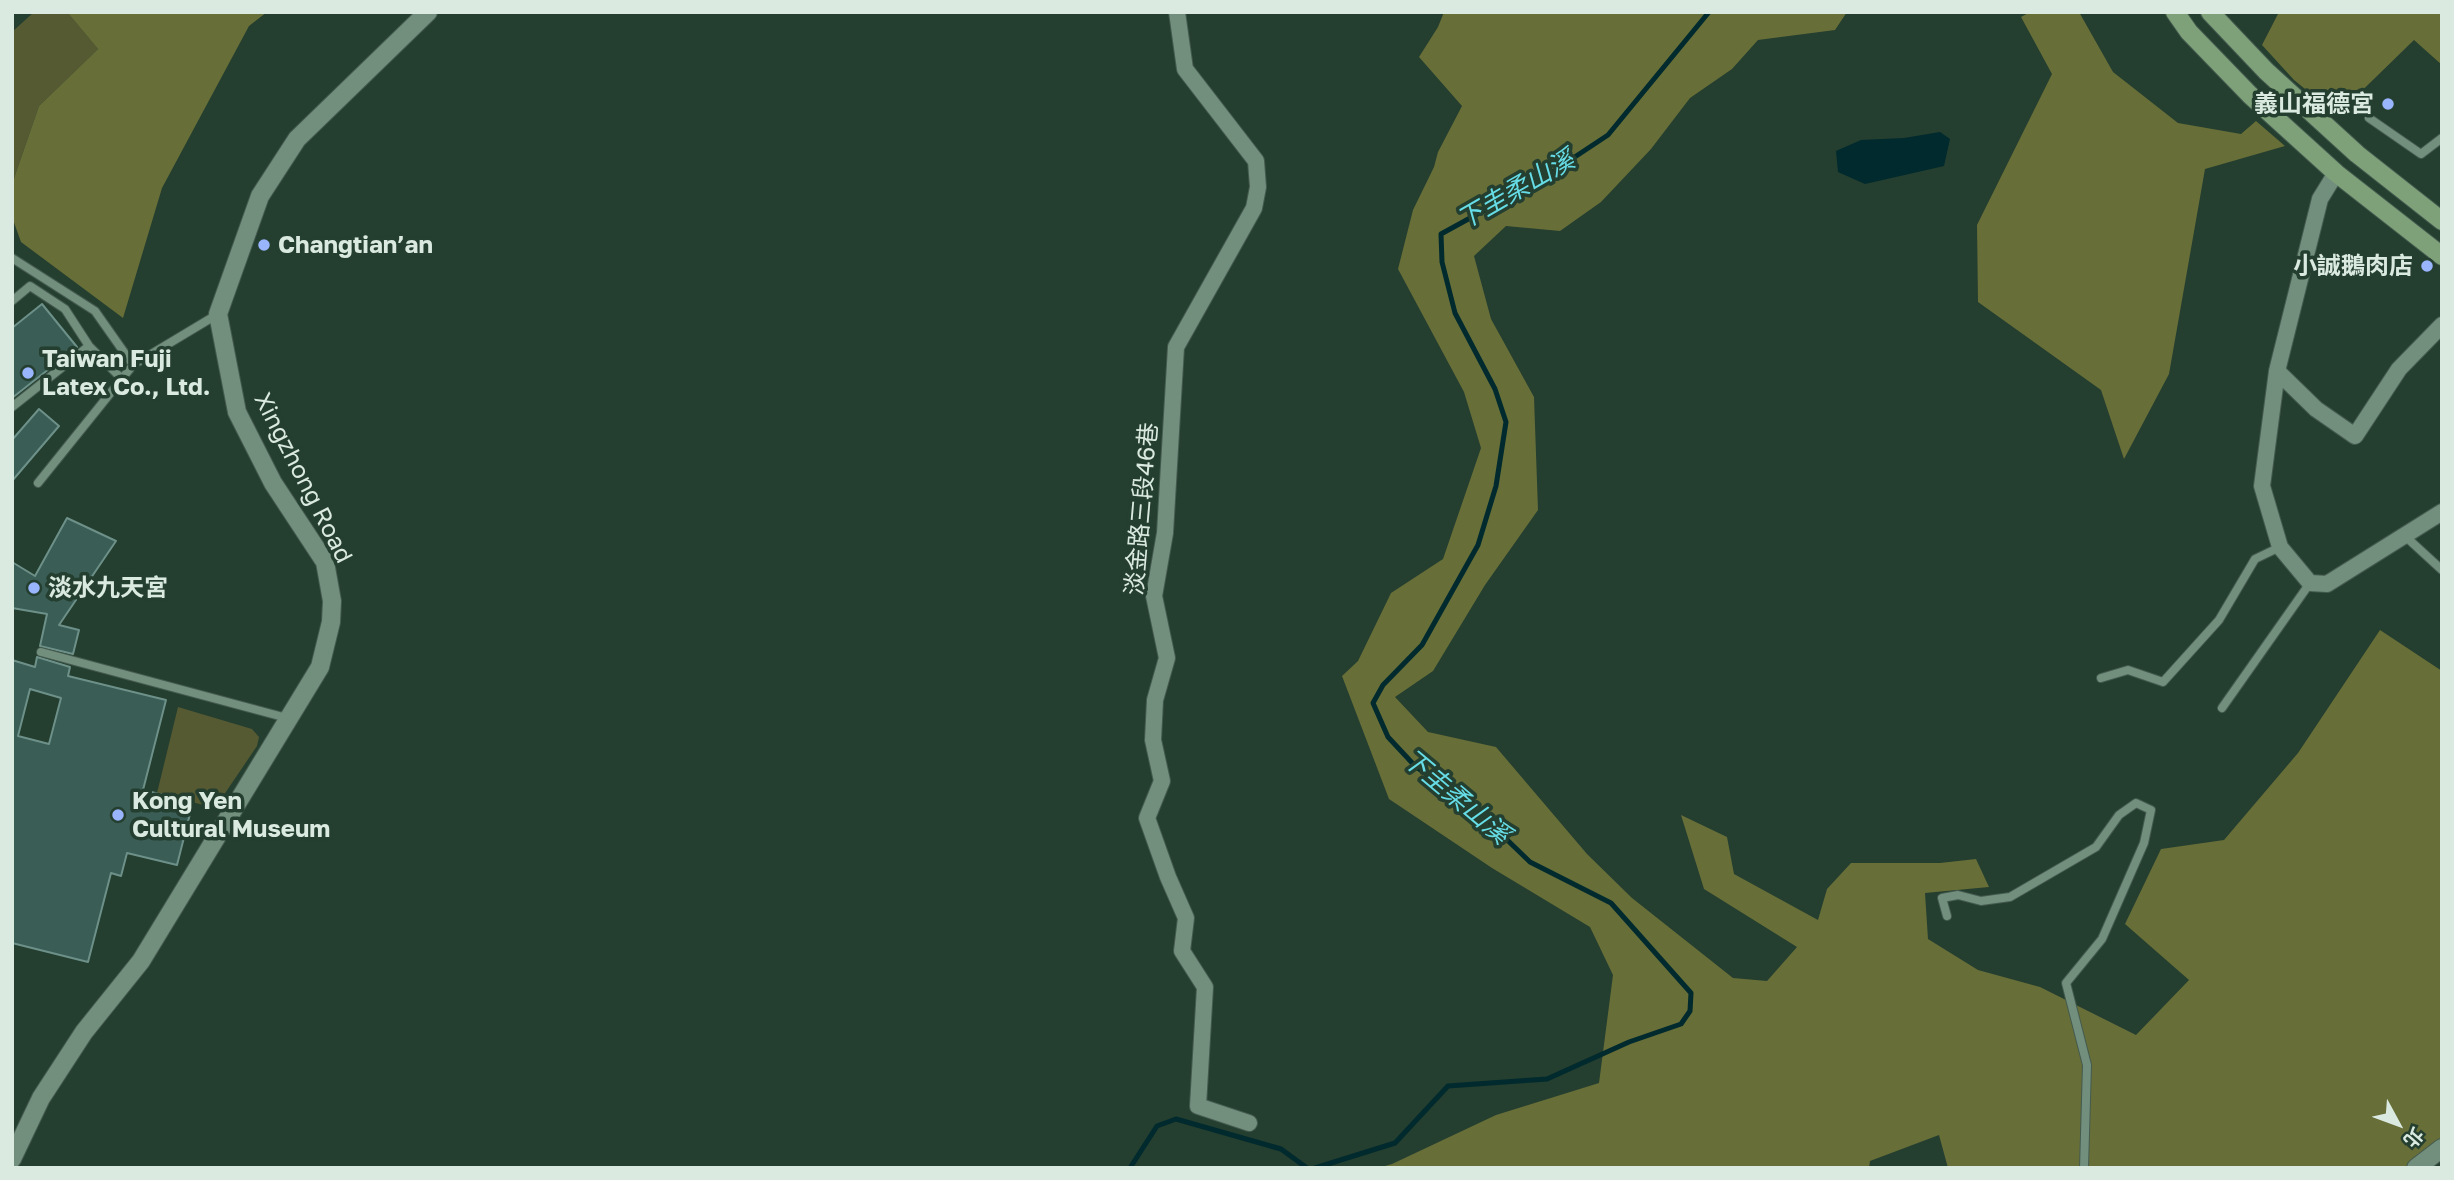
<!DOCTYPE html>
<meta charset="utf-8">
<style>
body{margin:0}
#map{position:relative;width:2454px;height:1180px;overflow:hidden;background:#243e2f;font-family:"Golos Text","Noto Sans TC",sans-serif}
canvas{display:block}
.frame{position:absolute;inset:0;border:14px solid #daeae0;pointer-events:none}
.north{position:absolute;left:2363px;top:1089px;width:70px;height:70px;-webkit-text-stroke:5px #243e2f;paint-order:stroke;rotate:131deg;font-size:19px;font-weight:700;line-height:28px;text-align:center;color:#daeae0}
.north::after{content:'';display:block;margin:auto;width:24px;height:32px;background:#daeae0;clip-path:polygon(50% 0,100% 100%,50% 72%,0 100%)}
</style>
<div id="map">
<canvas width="2454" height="1180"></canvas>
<div class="frame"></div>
<div class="north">北</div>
</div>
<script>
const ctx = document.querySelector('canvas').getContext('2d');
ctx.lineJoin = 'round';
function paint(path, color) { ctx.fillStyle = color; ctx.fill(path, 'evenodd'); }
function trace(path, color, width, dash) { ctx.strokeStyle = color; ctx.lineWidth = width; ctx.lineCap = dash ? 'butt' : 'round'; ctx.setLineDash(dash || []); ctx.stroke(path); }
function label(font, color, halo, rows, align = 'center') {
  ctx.font = font + ' "Golos Text","Noto Sans TC",sans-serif'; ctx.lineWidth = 7; ctx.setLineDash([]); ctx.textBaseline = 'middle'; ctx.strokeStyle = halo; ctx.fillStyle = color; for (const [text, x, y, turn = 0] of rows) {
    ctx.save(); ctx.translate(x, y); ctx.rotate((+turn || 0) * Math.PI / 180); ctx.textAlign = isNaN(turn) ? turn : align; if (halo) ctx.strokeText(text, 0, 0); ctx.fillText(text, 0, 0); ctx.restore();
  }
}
paint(new Path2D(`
 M 34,12 L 67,12 L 98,49 L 39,106 L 12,184 L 12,32 Z
 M 178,707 L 252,729 L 259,737 L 257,746 L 215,808 L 157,793 Z`), '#555a32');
paint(new Path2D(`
 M 67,12 L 267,12 L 249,26 L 162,188 L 123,318 L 21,242 L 12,217 L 12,184 L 39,106 L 98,49 Z
 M 1444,12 L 1847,12 L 1835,30 L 1758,40 L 1732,69 L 1690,98 L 1651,149 L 1601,202 L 1560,231 L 1506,226 L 1474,256 L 1491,319 L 1534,397 L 1538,510 L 1485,585 L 1433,671 L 1395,697 L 1428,732 L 1496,747 L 1587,854 L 1632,898 L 1733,978 L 1767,981 L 1797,947 L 1704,889 L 1681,815 L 1727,837 L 1734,874 L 1818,920 L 1827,889 L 1851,863 L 1940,863 L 1976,859 L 1989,887 L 1925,893 L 1928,939 L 1978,970 L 2040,987 L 2136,1035 L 2189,980 L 2125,924 L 2161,849 L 2224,840 L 2298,753 L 2380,630 L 2442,671 L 2442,1151 L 2417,1168 L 1948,1168 L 1939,1135 L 1870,1161 L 1869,1168 L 1378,1168 L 1392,1164 L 1496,1115 L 1599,1083 L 1613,975 L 1590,927 L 1492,868 L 1389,799 L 1342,676 L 1358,661 L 1391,593 L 1443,559 L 1481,448 L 1464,392 L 1398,269 L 1413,210 L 1434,167 L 1438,152 L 1462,106 L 1419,57 L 1438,27 Z
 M 2030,12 L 2079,12 L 2113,72 L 2178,123 L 2241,134 L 2256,121 L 2285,146 L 2205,169 L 2169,374 L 2124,459 L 2101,390 L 1978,302 L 1977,225 L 2052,74 L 2021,17 Z
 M 2279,12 L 2442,12 L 2442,65 L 2414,40 L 2337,115 L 2294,80 L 2262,45 Z`), '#676e38');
paint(new Path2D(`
 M 1940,132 L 1950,139 L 1944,166 L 1865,184 L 1838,172 L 1836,151 L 1861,140 L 1904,138 Z`), '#002a2d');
trace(new Path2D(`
 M 1130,1168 L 1157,1126 L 1176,1119 L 1281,1149 L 1307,1168
 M 1315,1168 L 1395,1143 L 1448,1086 L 1547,1079 L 1629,1042 L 1681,1024 L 1690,1011 L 1691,993 L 1611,903 L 1530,862 L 1468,802 L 1416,767 L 1388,737 L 1373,703 L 1383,685 L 1422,645 L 1478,545 L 1496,486 L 1506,422 L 1495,389 L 1455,313 L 1442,262 L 1441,234 L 1543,178 L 1608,135 L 1709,12`), '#002a2d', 5);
const building = new Path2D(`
 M 42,304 L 77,347 L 12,398 L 12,328 Z
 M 39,409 L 59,426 L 12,481 L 12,440 Z
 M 67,518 L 116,541 L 59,625 L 79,630 L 73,654 L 40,646 L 47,614 L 12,608 L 12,562 L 35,576 Z
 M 37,657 L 70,667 L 68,676 L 166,700 L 143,790 L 193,802 L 177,865 L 127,853 L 121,876 L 111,873 L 88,962 L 12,943 L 12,660 L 35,667 ZM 30,689 L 61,698 L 49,744 L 18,736 Z`);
paint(building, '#3a5d56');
trace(building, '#6d9189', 2);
const service = new Path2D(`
 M 2369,118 L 2421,154 L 2442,138
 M 12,258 L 95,311 L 133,365 L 218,314
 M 12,301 L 30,286 L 65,309 L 89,346 L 123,380
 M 12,407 L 89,346
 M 38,483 L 133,365
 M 2405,536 L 2442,570
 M 41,652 L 287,718
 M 2101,678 L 2128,670 L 2163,682 L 2219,620 L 2255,559 L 2280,547
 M 2222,708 L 2310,583
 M 1947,916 L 1942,898 L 1958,895 L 1981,901 L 2010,897 L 2096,847 L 2119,815 L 2136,803 L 2151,810 L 2144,843 L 2102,939 L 2066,983 L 2087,1065 L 2084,1168`);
const minor = new Path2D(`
 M 1177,12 L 1185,69 L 1256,161 L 1258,187 L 1254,208 L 1176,347 L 1165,533 L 1154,596 L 1167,658 L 1155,700 L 1153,740 L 1162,781 L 1147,818 L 1168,877 L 1186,918 L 1182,951 L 1205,987 L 1198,1106 L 1249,1123
 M 2336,173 L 2320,199 L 2277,371 L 2262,486 L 2280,547 L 2310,583 L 2327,584 L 2442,512
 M 2277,371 L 2316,409 L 2355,436 L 2399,369 L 2442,325`);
const tertiary = new Path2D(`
 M 12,1159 L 41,1098 L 84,1032 L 141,961 L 320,667 L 331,622 L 332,601 L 325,562 L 273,483 L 237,412 L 218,314 L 260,196 L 297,139 L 428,12
 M 2416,1168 L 2442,1148`);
const primary = new Path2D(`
 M 2175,12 L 2189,32 L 2250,95 L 2336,173 L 2442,256
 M 2210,12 L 2266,71 L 2357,154 L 2442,221`);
trace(service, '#445b4f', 10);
trace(minor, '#445b4f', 18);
trace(tertiary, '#445b4f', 20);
trace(primary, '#445b4f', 20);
trace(service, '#728e7d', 8);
trace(minor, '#728e7d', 16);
trace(tertiary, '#728e7d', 18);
trace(primary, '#7ea179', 18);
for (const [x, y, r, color] of [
 [2388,104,7,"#99b5fd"],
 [264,245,7,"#99b5fd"],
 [2427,266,7,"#99b5fd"],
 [28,373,7,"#99b5fd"],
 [34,588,7,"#99b5fd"],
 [118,815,7,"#99b5fd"]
]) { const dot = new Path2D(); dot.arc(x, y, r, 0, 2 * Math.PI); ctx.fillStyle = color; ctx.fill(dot); trace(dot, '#243e2f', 2.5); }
label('bold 24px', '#daeae0', '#243e2f', [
 ["義山福德宮",2374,104,"right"],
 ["Changtian’an",278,245],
 ["小誠鵝肉店",2413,266,"right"],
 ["Taiwan Fuji",42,359],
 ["Latex Co., Ltd.",42,387],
 ["淡水九天宮",48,588],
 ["Kong Yen",132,801],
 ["Cultural Museum",132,829]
], 'left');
label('24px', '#daeae0', '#243e2f', [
 ["Xingzhong Road",303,478,63],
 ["淡金路三段46巷",1142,509,-85]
]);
label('italic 26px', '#66dde6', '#243e2f', [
 ["下圭柔山溪",1516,190,-30],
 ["下圭柔山溪",1456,797,40]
]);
</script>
